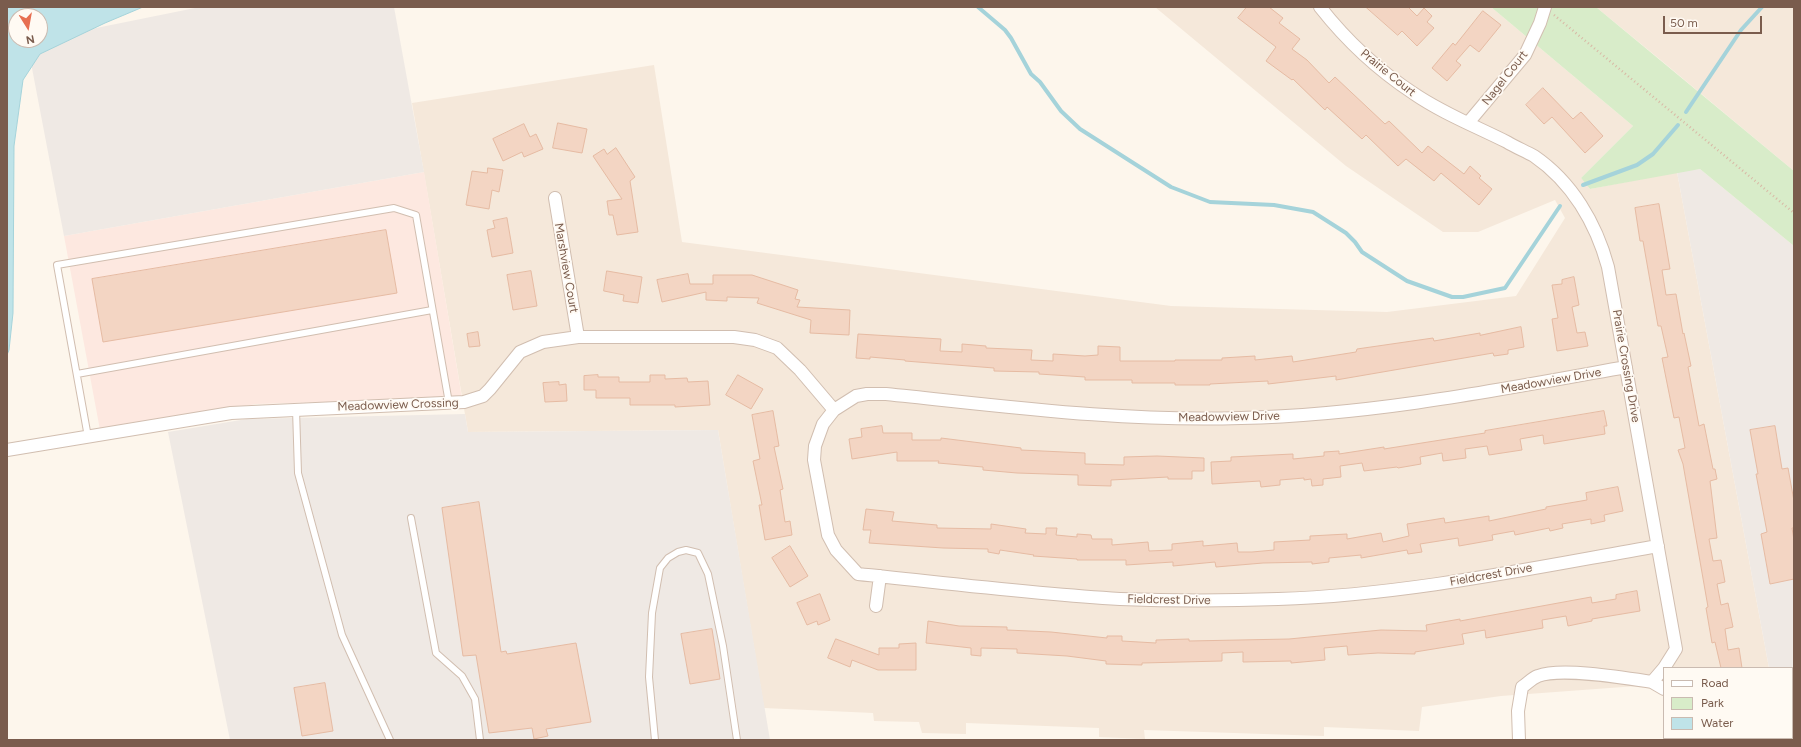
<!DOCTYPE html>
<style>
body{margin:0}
#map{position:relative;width:1801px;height:747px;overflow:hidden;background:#fdf6ec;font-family:Figtree,sans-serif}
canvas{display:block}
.frame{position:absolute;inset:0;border:8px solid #7a5c4d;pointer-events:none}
.legend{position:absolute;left:1663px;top:667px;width:130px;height:72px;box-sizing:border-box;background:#fffaf3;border:1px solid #cabbb1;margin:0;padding:5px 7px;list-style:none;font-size:12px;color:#7a5c4d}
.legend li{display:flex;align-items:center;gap:8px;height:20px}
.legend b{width:20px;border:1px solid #cabbb1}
.north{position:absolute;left:8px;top:8px;width:40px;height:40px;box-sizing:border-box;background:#fffaf3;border:1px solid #cabbb1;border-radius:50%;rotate:169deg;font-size:11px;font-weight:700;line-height:16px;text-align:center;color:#7a5c4d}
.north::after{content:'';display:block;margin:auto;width:14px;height:18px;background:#e76f51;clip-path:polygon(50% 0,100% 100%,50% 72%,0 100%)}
.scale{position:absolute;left:1663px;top:16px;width:99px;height:18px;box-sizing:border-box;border:2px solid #7a5c4d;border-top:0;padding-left:5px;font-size:12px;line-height:14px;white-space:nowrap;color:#7a5c4d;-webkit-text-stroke:3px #fffaf3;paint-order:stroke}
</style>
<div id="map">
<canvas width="1801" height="747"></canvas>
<div class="frame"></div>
<ul class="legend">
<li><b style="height:5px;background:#fff"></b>Road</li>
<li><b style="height:11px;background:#d8ecc9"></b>Park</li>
<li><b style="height:11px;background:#bfe3e8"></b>Water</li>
</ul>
<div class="north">N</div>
<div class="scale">50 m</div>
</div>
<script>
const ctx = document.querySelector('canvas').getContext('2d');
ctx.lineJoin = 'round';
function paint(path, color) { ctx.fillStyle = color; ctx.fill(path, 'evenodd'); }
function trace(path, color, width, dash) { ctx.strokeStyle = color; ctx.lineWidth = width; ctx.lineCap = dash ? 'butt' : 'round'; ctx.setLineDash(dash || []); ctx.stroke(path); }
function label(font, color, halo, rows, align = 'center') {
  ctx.font = font + ' Figtree,sans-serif'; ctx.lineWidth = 3.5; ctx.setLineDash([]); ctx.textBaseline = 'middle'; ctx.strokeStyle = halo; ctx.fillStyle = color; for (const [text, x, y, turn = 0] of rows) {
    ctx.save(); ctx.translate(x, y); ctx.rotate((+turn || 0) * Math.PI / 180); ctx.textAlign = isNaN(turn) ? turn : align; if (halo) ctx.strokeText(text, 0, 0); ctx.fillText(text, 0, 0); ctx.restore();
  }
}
paint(new Path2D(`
 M 1155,7 L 1491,7 L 1633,126 L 1581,178 L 1590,189 L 1677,172 L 1769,668 L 1664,668 L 1664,684 L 1501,696 L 1422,707 L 1419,731 L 1324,727 L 1324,736 L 1144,730 L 1145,739 L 1099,737 L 1099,728 L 966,723 L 966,734 L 922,733 L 919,722 L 874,721 L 873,713 L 764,708 L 718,430 L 468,432 L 412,103 L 654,65 L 682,242 L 1171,306 L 1387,312 L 1516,296 L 1565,218 L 1555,200 L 1478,232 L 1443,232 L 1346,166 Z
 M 1596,7 L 1794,7 L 1794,171 L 1663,62 Z`), '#f5e8da');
paint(new Path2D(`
 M 424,172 L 462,398 L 256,404 L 100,430 L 64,236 Z`), '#fde8e0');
paint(new Path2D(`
 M 200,7 L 394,7 L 424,172 L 64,236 L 27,42 Z
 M 1700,169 L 1794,246 L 1794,740 L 1782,740 L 1781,738 L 1792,738 L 1792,668 L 1769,668 L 1677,172 Z
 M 465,414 L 468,432 L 718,430 L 770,740 L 230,740 L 168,432 L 247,419 Z`), '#efe9e4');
paint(new Path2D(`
 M 1491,7 L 1596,7 L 1794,171 L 1794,246 L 1700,169 L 1590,189 L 1581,178 L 1633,126 Z`), '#d8ecc9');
const water = new Path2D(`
 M 7,7 L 143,7 L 105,23 L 40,54 L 23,80 L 14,146 L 13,313 L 9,350 L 7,355 ZM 16,16 L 40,16 L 40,40 L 16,40 Z`);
paint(water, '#bfe3e8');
trace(water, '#a5d3da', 1);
trace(new Path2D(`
 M 978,7 L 1005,30 L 1011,38 L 1031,74 L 1040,82 L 1061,111 L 1080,129 L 1171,187 L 1210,202 L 1274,205 L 1313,212 L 1346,233 L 1355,242 L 1362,252 L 1407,281 L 1452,297 L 1463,297 L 1505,288 L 1560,206
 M 1686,112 L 1741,30 L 1762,7
 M 1583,185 L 1637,165 L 1653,154 L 1678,125`), '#a5d3da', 4);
const building = new Path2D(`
 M 1247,7 L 1269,7 L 1283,18 L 1279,23 L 1300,39 L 1292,49 L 1307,60 L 1329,83 L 1335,77 L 1385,124 L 1389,121 L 1422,153 L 1428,146 L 1464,174 L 1470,166 L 1481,176 L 1479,178 L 1492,189 L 1479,205 L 1441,173 L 1434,181 L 1406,159 L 1398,166 L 1366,135 L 1362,139 L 1327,107 L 1325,110 L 1293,79 L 1292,80 L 1266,61 L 1276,47 L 1238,18 Z
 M 1366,7 L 1408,7 L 1417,16 L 1424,8 L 1432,16 L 1427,22 L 1434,28 L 1417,46 L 1402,31 L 1398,35 Z
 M 1483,11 L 1501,25 L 1479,52 L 1470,45 L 1456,61 L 1461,65 L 1447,81 L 1432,68 L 1453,43 L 1455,45 Z
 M 1543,88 L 1573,119 L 1581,112 L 1603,136 L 1585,153 L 1552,117 L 1544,124 L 1526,105 Z
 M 558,123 L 587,129 L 582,153 L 553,148 Z
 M 524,124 L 530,137 L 536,134 L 543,149 L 524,157 L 522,152 L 503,161 L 493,139 Z
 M 616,148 L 635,177 L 630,181 L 638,232 L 617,235 L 613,215 L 609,215 L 607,201 L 622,199 L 593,156 L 604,149 L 607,154 Z
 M 488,168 L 503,170 L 499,192 L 492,190 L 489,209 L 466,205 L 472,171 L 487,173 Z
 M 1659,204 L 1670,269 L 1662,270 L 1666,295 L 1676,294 L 1683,334 L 1684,333 L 1691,366 L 1688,367 L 1699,426 L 1704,424 L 1713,469 L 1715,469 L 1717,479 L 1710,481 L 1717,538 L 1709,539 L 1713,561 L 1721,560 L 1725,582 L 1717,584 L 1721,605 L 1728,603 L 1733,627 L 1725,629 L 1728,650 L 1739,648 L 1742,668 L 1721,668 L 1715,642 L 1712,643 L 1706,608 L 1708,607 L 1683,464 L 1678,450 L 1685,448 L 1679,417 L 1674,418 L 1662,358 L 1668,357 L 1661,326 L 1658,326 L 1643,241 L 1640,241 L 1635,208 Z
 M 507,218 L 513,253 L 492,257 L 487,230 L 495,228 L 493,221 Z
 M 386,230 L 397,293 L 103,342 L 92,279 Z
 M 531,271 L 537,306 L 513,310 L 507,275 Z
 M 607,271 L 642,277 L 638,303 L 623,301 L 624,295 L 604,291 Z
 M 688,274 L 690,284 L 713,284 L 713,275 L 752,275 L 798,290 L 795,299 L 800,300 L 797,307 L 850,310 L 849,335 L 810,333 L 811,320 L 757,303 L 759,298 L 727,297 L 727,301 L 706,300 L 706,292 L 662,302 L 657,280 Z
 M 1574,277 L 1579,305 L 1572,307 L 1577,333 L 1585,332 L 1588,346 L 1557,351 L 1552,319 L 1558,318 L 1552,285 L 1562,284 L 1562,280 Z
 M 1521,327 L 1524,347 L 1508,350 L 1508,354 L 1494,356 L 1493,353 L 1336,380 L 1336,376 L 1268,384 L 1268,381 L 1210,384 L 1210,385 L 1175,385 L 1175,383 L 1132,383 L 1132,380 L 1085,380 L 1085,377 L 1039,374 L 1039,372 L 994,371 L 994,368 L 905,361 L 905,360 L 870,357 L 870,359 L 856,358 L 858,334 L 941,339 L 940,351 L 962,352 L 962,344 L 986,346 L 986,348 L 1032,350 L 1031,360 L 1053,361 L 1053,354 L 1085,356 L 1098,355 L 1098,346 L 1120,347 L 1120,361 L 1175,361 L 1175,360 L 1222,360 L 1222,358 L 1255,356 L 1255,360 L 1292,356 L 1293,362 L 1356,352 L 1357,349 L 1433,338 L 1434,341 L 1480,333 L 1480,335 Z
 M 478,332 L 480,346 L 469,347 L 467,334 Z
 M 598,375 L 598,377 L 619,377 L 619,382 L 650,382 L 650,375 L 665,375 L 665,379 L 687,378 L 688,382 L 708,381 L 710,405 L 675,407 L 675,405 L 630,405 L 630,398 L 596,398 L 596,390 L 584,390 L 584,376 Z
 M 738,375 L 763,389 L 751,409 L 726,395 Z
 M 559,382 L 559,385 L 566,384 L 567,401 L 545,402 L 543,383 Z
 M 773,411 L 779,446 L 774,447 L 783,489 L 780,490 L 785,522 L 790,521 L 792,535 L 765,540 L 759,505 L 762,505 L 753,461 L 760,459 L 752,415 Z
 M 1604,411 L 1607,426 L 1604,426 L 1605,434 L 1544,444 L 1543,435 L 1520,439 L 1522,450 L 1489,455 L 1487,446 L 1465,449 L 1466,458 L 1443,461 L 1442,453 L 1420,457 L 1421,464 L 1398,468 L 1397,467 L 1364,471 L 1362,463 L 1340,466 L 1341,477 L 1323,479 L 1323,485 L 1312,486 L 1311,479 L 1304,480 L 1304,478 L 1280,480 L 1280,485 L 1261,487 L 1260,481 L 1212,484 L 1211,462 L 1231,461 L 1231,457 L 1293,454 L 1293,459 L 1324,456 L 1324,452 L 1339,451 L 1339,454 L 1384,447 L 1384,449 L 1485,433 L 1485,431 Z
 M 882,426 L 883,433 L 912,433 L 912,440 L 941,440 L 941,438 L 1021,448 L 1021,450 L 1085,453 L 1085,464 L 1124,465 L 1124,457 L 1157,456 L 1204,458 L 1204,471 L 1192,471 L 1192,479 L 1168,479 L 1168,477 L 1111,480 L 1111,486 L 1078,485 L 1078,475 L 1017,473 L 983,470 L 983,467 L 938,463 L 939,461 L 897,461 L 897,452 L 852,459 L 849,439 L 862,437 L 861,429 Z
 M 1775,426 L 1782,469 L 1788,468 L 1794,501 L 1794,528 L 1792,528 L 1794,540 L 1794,579 L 1770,584 L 1761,534 L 1767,532 L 1756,474 L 1758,474 L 1750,430 Z
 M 1618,487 L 1623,511 L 1604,515 L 1605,521 L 1591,524 L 1591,519 L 1562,524 L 1563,528 L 1550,531 L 1549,528 L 1515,535 L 1514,531 L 1492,535 L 1493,540 L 1459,546 L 1458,538 L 1420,544 L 1422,552 L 1408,554 L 1407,550 L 1361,558 L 1361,555 L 1329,558 L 1329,562 L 1312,564 L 1312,562 L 1263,563 L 1216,567 L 1215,562 L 1173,566 L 1173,562 L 1126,565 L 1126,560 L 1077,560 L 1077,559 L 1033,556 L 1034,555 L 1000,550 L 999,554 L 988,552 L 988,549 L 943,548 L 869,543 L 871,530 L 863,530 L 866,509 L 894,512 L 892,521 L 937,525 L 937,528 L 991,529 L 991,524 L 1026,529 L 1025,533 L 1046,534 L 1046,528 L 1057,528 L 1056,535 L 1077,537 L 1077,534 L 1091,535 L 1092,539 L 1112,539 L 1112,545 L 1148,542 L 1149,551 L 1172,550 L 1172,544 L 1203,541 L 1203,546 L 1237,543 L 1238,552 L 1252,552 L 1274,550 L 1274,542 L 1310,540 L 1310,536 L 1347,534 L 1347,539 L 1381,533 L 1383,542 L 1409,536 L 1407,524 L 1444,518 L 1445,523 L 1489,516 L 1489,521 L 1546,509 L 1546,507 L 1587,500 L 1586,493 Z
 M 479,502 L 501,652 L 506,651 L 507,654 L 576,643 L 591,722 L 546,729 L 548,736 L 534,739 L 532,728 L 489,733 L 476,655 L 463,656 L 442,508 Z
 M 790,546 L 808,576 L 790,587 L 772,558 Z
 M 1637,591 L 1640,611 L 1592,619 L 1592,621 L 1568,626 L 1566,616 L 1542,620 L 1543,628 L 1486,638 L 1485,630 L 1462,634 L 1464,644 L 1415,652 L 1415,654 L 1378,653 L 1348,655 L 1347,646 L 1324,648 L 1325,660 L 1291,663 L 1291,661 L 1243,662 L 1243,652 L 1222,653 L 1222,661 L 1142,663 L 1142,665 L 1106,664 L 1106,661 L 1067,656 L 1017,653 L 1017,649 L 981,648 L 981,656 L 971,655 L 971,648 L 926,643 L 928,621 L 959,626 L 1007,627 L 1007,630 L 1051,632 L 1107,638 L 1107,636 L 1122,636 L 1122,641 L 1156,643 L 1156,640 L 1189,639 L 1189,641 L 1289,639 L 1381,630 L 1427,631 L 1426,625 L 1460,619 L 1460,621 L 1591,597 L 1592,603 L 1616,599 L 1616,595 Z
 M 820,594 L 830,620 L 818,625 L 817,621 L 807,625 L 797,603 Z
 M 712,629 L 720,679 L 690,684 L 681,634 Z
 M 836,639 L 879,655 L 879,648 L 899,648 L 899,644 L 916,643 L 916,670 L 878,670 L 852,660 L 850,667 L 828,658 Z
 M 325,683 L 333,731 L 302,736 L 294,688 Z`);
paint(building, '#f3d5c3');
trace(building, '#e6bba3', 1);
const lane = new Path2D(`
 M 77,374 L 432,310
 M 296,409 L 298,473 L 342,635 L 390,740
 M 88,437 L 57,265 L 394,208 L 416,215 L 449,403
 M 411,518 L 436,653 L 462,676 L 475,699 L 480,740
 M 655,740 L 649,677 L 652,613 L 660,568 L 668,558 L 678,552 L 686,550 L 698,553 L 708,574 L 723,646 L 737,740`);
const street = new Path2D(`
 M 1320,7 C 1346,40 1378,70 1413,93 C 1442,113 1475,126 1507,142 C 1515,147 1525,151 1534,156 C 1572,182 1596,223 1608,267 L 1676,649 L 1664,668
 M 1468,123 L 1525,55 L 1540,23 L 1545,7
 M 555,198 L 578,337
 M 1626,367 C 1498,390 1371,415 1241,418 C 1122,422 1004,406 886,394 L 867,394 L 856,396 L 834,410 L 823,424 L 815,446 L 814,460 L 828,535 L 836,550 L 858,574 C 946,583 1033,594 1120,599 C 1173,601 1225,601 1278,599 C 1406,595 1532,568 1658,546
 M 7,450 L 231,413 L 464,402 L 483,396 L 490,389 L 520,352 L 543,342 L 578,337 L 734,337 L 755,340 L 777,348 L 800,370 L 834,410
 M 876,606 L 880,576
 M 1652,682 L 1664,689
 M 1733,738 L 1735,740
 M 1519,740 L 1518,711 L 1522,687 C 1527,684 1532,678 1538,676 C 1561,667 1626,678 1652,682 L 1664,668`);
trace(lane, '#d1beb0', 8);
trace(street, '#d1beb0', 14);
trace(new Path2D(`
 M 1554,15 L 1794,213`), '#d9b8a5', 2.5, [1, 3]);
trace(lane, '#fff', 6);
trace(street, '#fff', 12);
label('12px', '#7a5c4d', '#fffaf3', [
 ["Prairie Court",1388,73,39],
 ["Nagel Court",1505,78,-52],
 ["Marshview Court",566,268,80],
 ["Prairie Crossing Drive",1626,366,80],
 ["Meadowview Drive",1551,381,-10],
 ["Meadowview Crossing",398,405,-2],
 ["Meadowview Drive",1229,417,-1],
 ["Fieldcrest Drive",1491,575,-10],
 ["Fieldcrest Drive",1169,600,1]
]);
</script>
